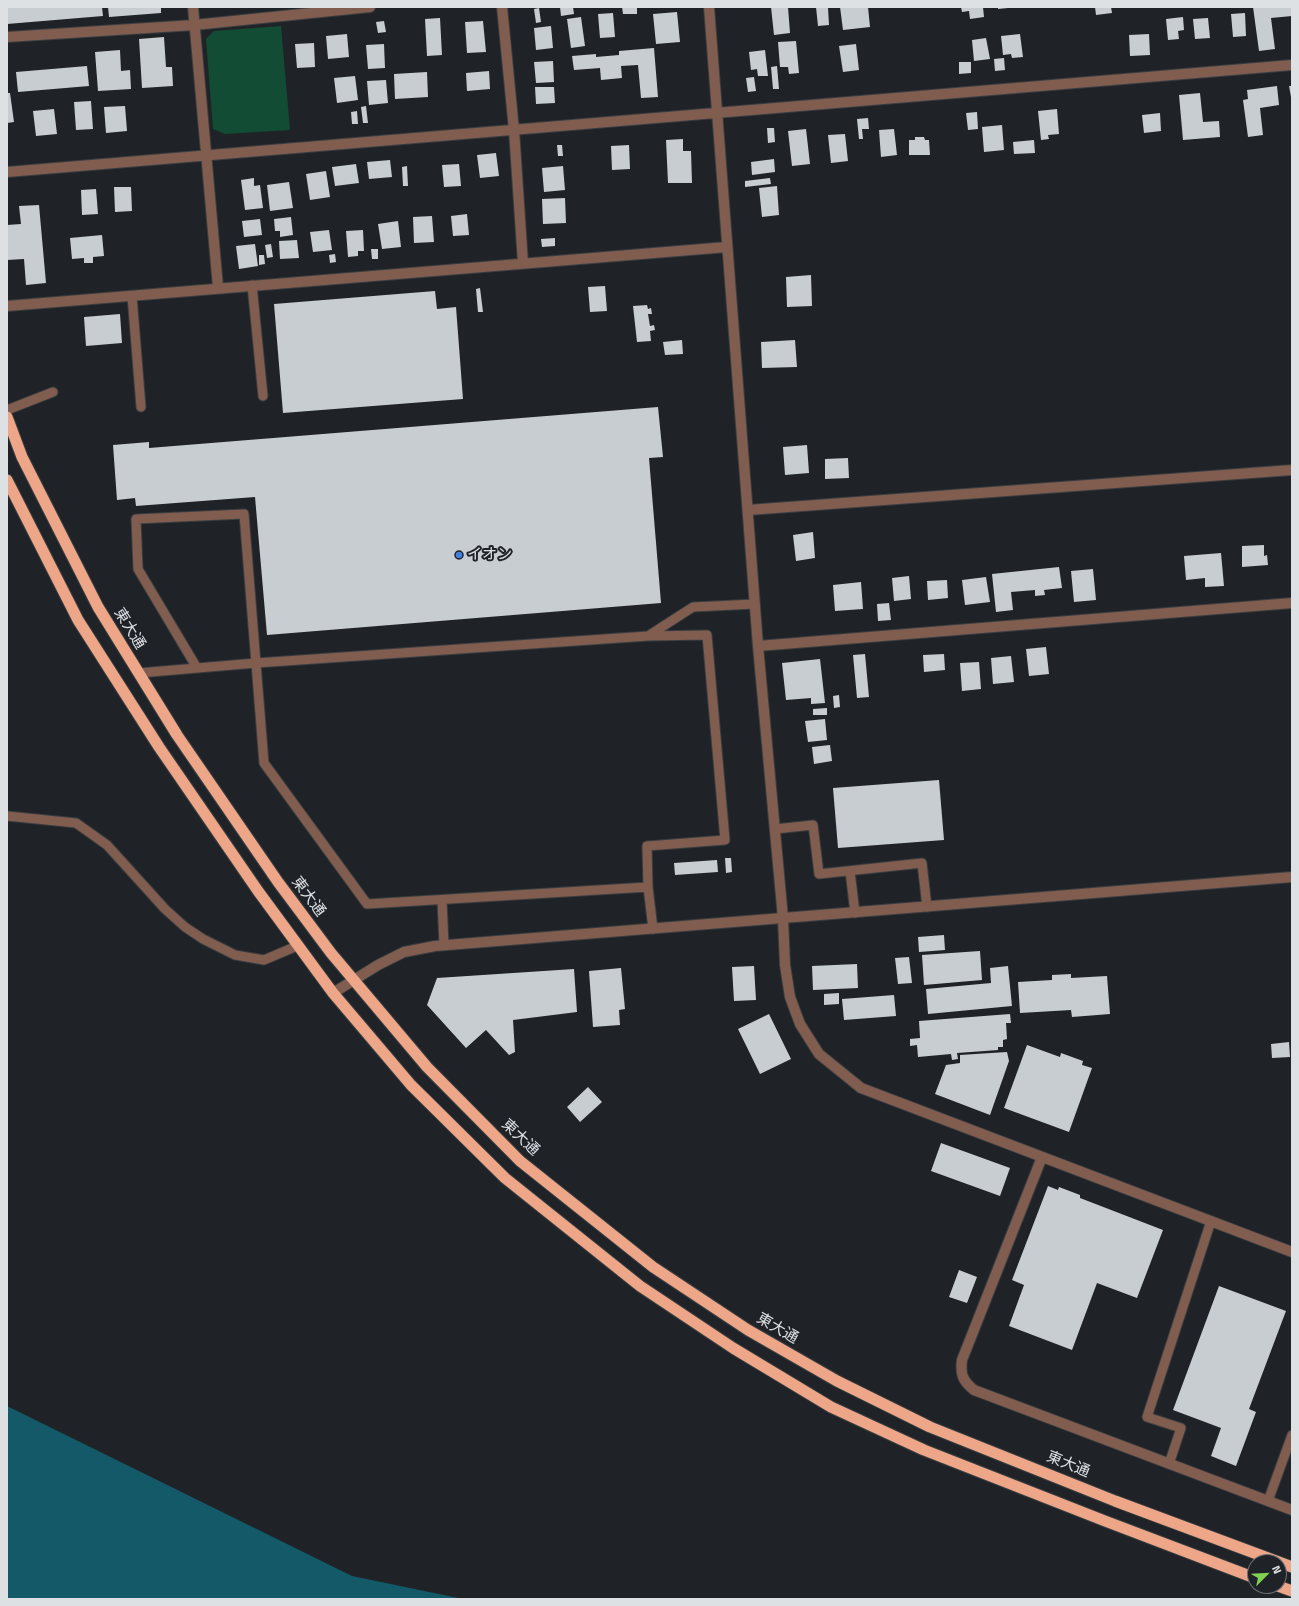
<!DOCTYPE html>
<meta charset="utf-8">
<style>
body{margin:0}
#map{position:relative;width:1299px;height:1606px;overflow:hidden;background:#1f2327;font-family:"Titillium Web",sans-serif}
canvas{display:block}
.frame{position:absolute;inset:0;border:8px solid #dee1e4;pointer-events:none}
.north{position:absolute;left:1247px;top:1554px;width:40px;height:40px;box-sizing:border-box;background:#1f2327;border:1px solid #6b6f73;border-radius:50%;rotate:66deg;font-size:11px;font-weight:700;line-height:16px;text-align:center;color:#dee1e4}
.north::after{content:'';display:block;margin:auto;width:14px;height:18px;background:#7fd052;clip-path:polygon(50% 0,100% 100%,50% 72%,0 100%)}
</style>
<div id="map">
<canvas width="1299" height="1606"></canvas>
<div class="frame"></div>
<div class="north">N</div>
</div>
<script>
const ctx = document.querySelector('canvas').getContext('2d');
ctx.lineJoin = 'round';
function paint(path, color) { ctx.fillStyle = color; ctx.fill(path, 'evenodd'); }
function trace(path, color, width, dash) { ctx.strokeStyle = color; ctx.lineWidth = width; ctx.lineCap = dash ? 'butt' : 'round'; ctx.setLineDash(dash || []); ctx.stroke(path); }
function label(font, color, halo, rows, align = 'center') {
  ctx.font = font + ' "Titillium Web","Noto Sans JP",sans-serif'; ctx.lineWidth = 4; ctx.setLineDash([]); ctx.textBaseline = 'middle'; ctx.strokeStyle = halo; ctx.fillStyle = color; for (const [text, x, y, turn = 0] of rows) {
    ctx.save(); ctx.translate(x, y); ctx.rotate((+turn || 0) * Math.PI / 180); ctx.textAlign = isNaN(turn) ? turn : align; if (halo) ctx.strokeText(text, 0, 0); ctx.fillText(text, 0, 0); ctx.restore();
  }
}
paint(new Path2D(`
 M 281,26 L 290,130 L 225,134 L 213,129 L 206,39 L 214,31 Z`), '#124c34');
paint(new Path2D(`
 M 7,1406 L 352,1576 L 463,1599 L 7,1599 Z`), '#145968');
paint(new Path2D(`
 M 7,7 L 102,7 L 103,16 L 7,24 Z
 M 108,7 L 161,7 L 161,13 L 109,17 Z
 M 560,7 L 573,7 L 574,14 L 561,16 Z
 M 622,7 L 637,7 L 637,14 L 623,14 Z
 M 771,7 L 788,7 L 790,33 L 774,35 Z
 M 816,7 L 828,7 L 829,25 L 818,26 Z
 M 840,7 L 868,7 L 870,27 L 843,30 Z
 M 961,7 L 983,7 L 984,17 L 970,19 L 969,11 L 962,12 Z
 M 998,7 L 1008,7 L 1008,8 L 998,9 Z
 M 1095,7 L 1111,7 L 1112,13 L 1096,15 Z
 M 1253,7 L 1291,7 L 1292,16 L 1271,18 L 1275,49 L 1259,51 Z
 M 539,8 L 541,22 L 536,23 L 534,9 Z
 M 677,12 L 680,42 L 656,44 L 653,14 Z
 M 613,13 L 615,37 L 600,38 L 598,14 Z
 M 1245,13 L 1246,36 L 1233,37 L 1231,14 Z
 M 581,17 L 585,46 L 571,48 L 567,19 Z
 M 1183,17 L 1184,30 L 1178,31 L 1179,39 L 1168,40 L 1166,19 Z
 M 440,18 L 442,55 L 427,56 L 425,19 Z
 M 1208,18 L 1210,38 L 1195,39 L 1193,19 Z
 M 384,21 L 386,32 L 378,33 L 376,22 Z
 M 483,21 L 486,52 L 467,53 L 465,22 Z
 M 551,26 L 553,48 L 536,50 L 534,28 Z
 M 347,34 L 349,57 L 328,59 L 326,36 Z
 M 1020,34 L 1023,57 L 1012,58 L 1011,54 L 1003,55 L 1001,36 Z
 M 1149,34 L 1150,55 L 1130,56 L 1129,35 Z
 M 164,37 L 166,67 L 172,67 L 173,86 L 142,88 L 139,39 Z
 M 986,38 L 990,59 L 974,61 L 972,40 Z
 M 796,41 L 799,73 L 789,74 L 788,67 L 780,67 L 778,42 Z
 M 314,43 L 315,67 L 297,68 L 295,44 Z
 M 384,44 L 385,68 L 368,69 L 366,45 Z
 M 856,44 L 859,70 L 843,72 L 839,46 Z
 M 654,48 L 658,97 L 641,98 L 638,65 L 621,66 L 622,78 L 601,80 L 600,68 L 574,70 L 572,56 L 596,54 L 596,57 L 619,55 L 619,51 Z
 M 120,50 L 121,71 L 130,70 L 131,89 L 98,91 L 95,52 Z
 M 765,50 L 768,76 L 758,76 L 757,69 L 751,70 L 749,52 Z
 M 1004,58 L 1005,70 L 995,71 L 994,59 Z
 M 553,61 L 554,82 L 536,83 L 534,62 Z
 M 959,62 L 971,62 L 971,73 L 959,74 Z
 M 87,66 L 89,86 L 18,92 L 16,72 Z
 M 777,66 L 779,89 L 773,89 L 771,67 Z
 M 489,71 L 490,89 L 467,91 L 466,73 Z
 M 427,72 L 428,97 L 395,99 L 394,74 Z
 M 355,76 L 358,100 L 337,103 L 334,78 Z
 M 754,77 L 756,91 L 748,92 L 746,78 Z
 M 386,80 L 388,103 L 369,105 L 367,81 Z
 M 1277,86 L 1279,105 L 1260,108 L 1263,135 L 1248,137 L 1243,100 L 1248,99 L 1247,90 Z
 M 1289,86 L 1292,86 L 1292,97 L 1291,97 Z
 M 535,87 L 554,87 L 555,103 L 536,104 Z
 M 7,93 L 10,93 L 14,122 L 7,123 Z
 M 1200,93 L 1203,122 L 1219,121 L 1220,137 L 1183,140 L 1179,95 Z
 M 91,101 L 93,129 L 76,130 L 74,102 Z
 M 125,106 L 127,131 L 106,133 L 104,107 Z
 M 366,106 L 368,123 L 363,123 L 361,107 Z
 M 54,109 L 57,134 L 36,136 L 33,111 Z
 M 1057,109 L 1059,134 L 1048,135 L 1049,139 L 1041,140 L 1038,111 Z
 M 357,111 L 358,124 L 352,124 L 351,112 Z
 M 977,112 L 978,129 L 968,130 L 966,113 Z
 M 1160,113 L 1161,131 L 1144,133 L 1142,115 Z
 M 868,118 L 869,129 L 862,129 L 863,139 L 859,139 L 857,119 Z
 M 1002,125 L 1004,150 L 984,152 L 982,127 Z
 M 767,128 L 774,128 L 775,142 L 768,143 Z
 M 806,129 L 810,164 L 792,166 L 788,131 Z
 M 894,129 L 897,155 L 881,157 L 879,130 Z
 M 845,134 L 848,161 L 831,163 L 828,135 Z
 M 915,137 L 924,137 L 925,140 L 929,140 L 930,155 L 909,155 L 909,140 L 915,140 Z
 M 683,139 L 683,151 L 691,151 L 692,183 L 668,183 L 666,140 Z
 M 1034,140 L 1035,153 L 1014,154 L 1013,142 Z
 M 557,145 L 562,145 L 563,156 L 558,156 Z
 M 629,145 L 630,169 L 612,170 L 611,146 Z
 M 496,153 L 499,176 L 480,178 L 477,155 Z
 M 774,159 L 775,172 L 752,175 L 751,162 Z
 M 390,160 L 392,177 L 369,179 L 367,162 Z
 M 356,164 L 359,183 L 335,186 L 332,167 Z
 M 459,164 L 461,186 L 444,187 L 442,165 Z
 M 407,166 L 408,186 L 403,186 L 402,167 Z
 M 563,166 L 565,190 L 544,192 L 542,168 Z
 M 326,171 L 330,197 L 310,200 L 306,174 Z
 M 254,178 L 254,186 L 260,185 L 263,208 L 245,210 L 241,180 Z
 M 770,178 L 771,184 L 745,187 L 745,181 Z
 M 289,182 L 293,208 L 270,211 L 267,185 Z
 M 777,186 L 779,215 L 762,217 L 759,188 Z
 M 114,187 L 131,187 L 132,211 L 115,212 Z
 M 96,189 L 98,214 L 82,215 L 81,190 Z
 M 565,198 L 566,223 L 543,224 L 542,199 Z
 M 39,205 L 46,283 L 26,285 L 24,259 L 7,260 L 7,225 L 21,224 L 19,206 Z
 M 467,214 L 469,235 L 453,236 L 451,216 Z
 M 432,216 L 434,242 L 414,243 L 413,217 Z
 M 291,217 L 293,235 L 280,237 L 280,231 L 275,231 L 274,219 Z
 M 260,219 L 262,235 L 244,237 L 242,221 Z
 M 398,221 L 401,247 L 382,249 L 378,224 Z
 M 329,230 L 332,250 L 313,252 L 310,232 Z
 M 363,230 L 364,251 L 358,251 L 358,256 L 348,257 L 346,231 Z
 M 102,235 L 104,256 L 93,257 L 93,263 L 84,263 L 84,258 L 72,259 L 70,238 Z
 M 555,238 L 555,246 L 542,247 L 541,239 Z
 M 297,240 L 299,258 L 280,259 L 279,241 Z
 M 255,244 L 258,266 L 239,269 L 236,246 Z
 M 271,244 L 273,257 L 267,258 L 265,245 Z
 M 371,249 L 378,249 L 378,259 L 372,259 Z
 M 335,254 L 336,262 L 330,263 L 329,255 Z
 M 259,255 L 264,255 L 265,264 L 259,265 Z
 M 811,275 L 812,306 L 787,307 L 786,277 Z
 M 605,286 L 607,311 L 590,312 L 588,287 Z
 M 480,288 L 483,312 L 478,312 L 476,289 Z
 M 435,291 L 437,309 L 456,307 L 463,399 L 283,413 L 274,304 Z
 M 647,305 L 648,309 L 651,308 L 652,314 L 648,314 L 650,326 L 654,325 L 655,330 L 650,331 L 651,341 L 637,342 L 633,306 Z
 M 120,314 L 122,343 L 86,346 L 84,317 Z
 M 682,340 L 683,354 L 665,355 L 663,342 Z
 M 795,340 L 797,367 L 762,368 L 761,342 Z
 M 658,407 L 663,457 L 649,458 L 661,603 L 267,635 L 255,497 L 136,506 L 135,498 L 117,500 L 113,445 L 149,442 L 149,448 Z
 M 807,445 L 809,473 L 785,475 L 783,447 Z
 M 848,458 L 849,478 L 825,479 L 825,459 Z
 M 813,532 L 815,558 L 796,561 L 793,535 Z
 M 1264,545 L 1264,556 L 1267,555 L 1268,565 L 1242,567 L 1242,546 Z
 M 1221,553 L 1224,586 L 1205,587 L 1205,578 L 1186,580 L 1184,556 Z
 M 1059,567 L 1062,588 L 1044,590 L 1045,595 L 1035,596 L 1035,590 L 1011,592 L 1013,610 L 996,612 L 992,574 Z
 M 1093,569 L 1096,600 L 1074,602 L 1071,571 Z
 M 909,576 L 911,599 L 894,601 L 892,578 Z
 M 986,577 L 990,602 L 965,605 L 962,580 Z
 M 947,580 L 948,598 L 928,600 L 927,581 Z
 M 861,582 L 863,609 L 835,611 L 833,585 Z
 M 889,603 L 891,620 L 878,621 L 877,604 Z
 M 1046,647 L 1049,674 L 1029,676 L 1026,649 Z
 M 865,654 L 869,697 L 857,698 L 853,655 Z
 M 944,654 L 945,670 L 924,672 L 923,655 Z
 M 1011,656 L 1014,682 L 993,684 L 991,658 Z
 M 820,659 L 825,703 L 811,704 L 811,698 L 786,700 L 782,663 Z
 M 979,662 L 981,689 L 962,691 L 960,663 Z
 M 839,695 L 840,707 L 834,708 L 833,696 Z
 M 827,708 L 827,715 L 813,715 L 813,709 Z
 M 825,719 L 827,740 L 808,742 L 805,721 Z
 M 830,745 L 832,761 L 814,764 L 812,747 Z
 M 939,780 L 944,840 L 838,848 L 833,788 Z
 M 725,858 L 731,858 L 732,872 L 726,873 Z
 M 717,860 L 718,872 L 675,875 L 674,863 Z
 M 944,935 L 945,950 L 919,952 L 918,937 Z
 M 980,951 L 982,980 L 924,985 L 922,955 Z
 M 909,957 L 912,983 L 898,984 L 895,958 Z
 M 857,964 L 858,988 L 813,990 L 812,966 Z
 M 754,966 L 756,1000 L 734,1001 L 732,967 Z
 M 1008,966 L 1012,1006 L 928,1014 L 926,989 L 991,983 L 990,968 Z
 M 621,968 L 625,1009 L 619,1010 L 620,1025 L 593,1027 L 589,971 Z
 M 574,969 L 577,1012 L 513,1020 L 515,1052 L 509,1055 L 486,1030 L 466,1048 L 427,1005 L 437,978 Z
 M 1071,974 L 1071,978 L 1107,976 L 1110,1014 L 1072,1017 L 1071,1010 L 1020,1013 L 1018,982 L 1052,980 L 1052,975 Z
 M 839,993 L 839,1004 L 824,1005 L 824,994 Z
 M 894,995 L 896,1016 L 844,1020 L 842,999 Z
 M 769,1014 L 791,1059 L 760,1074 L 738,1029 Z
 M 1010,1014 L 1011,1023 L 1006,1023 L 1007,1039 L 1003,1040 L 1003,1047 L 998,1047 L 998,1050 L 957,1053 L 958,1059 L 952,1060 L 951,1054 L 918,1057 L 917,1045 L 910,1046 L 910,1039 L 920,1038 L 919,1021 Z
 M 1289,1042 L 1290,1057 L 1272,1058 L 1271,1044 Z
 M 1027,1045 L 1060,1057 L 1061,1053 L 1083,1061 L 1082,1065 L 1092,1068 L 1069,1132 L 1004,1108 Z
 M 1007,1052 L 1009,1061 L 990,1115 L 935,1094 L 946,1065 L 960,1063 L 960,1055 Z
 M 588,1087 L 602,1102 L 580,1122 L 567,1107 Z
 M 941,1143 L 1010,1168 L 1000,1196 L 931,1171 Z
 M 1048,1186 L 1058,1190 L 1059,1187 L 1080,1195 L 1080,1198 L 1163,1230 L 1137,1298 L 1097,1283 L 1072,1350 L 1009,1326 L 1024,1285 L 1012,1280 Z
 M 959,1270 L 977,1277 L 967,1303 L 949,1297 Z
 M 1219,1286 L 1286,1311 L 1249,1409 L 1256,1412 L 1236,1466 L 1211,1456 L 1221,1428 L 1173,1410 Z`), '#c8cdd2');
const service = new Path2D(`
 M 252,285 L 263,396
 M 132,296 L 141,407
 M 7,410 L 53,392
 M 197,668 L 138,569 L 136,519 L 244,514 L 264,763 L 367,904 L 648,887 L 653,929
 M 139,673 L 256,663 L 648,636 L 693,607 L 755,604
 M 7,816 L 76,823 L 107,845 L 165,909 L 185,927 L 203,939 L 235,955 L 264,960 L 297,946
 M 775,829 L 813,825 L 819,874 L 922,863 L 927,907
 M 850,871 L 855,913
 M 648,887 L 647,846 L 725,840 L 707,635 L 649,636
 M 442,900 L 444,945
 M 1169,1464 L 1181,1428 L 1147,1417 L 1211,1221
 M 1268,1501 L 1292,1435`);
const minor = new Path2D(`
 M 193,7 L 218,287
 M 502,7 L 514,130 L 523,263
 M 709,7 L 758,646 L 783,918 L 785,965 L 790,997 L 800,1024 L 819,1054 L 861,1088 L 1292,1252
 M 7,37 L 194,25 L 370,7
 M 7,172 L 1292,65
 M 7,306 L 727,247
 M 748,510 L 1292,470
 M 758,646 L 1292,603
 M 1042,1157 L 962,1360 C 960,1375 963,1381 974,1390 L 1292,1510`);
const tertiary = new Path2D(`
 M 333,993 L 378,965 L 404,952 L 435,946 L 1292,877`);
const trunk = new Path2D(`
 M 7,417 L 22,457 L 98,607 L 177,735 L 278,882 L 331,953 L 427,1067 L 520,1161 L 653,1267 L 748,1330 L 837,1381 L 930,1427 L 1115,1501 L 1292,1567
 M 7,480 L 78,620 L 159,747 L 258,891 L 333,993 L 411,1085 L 505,1178 L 640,1286 L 733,1348 L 831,1407 L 924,1450 L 1105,1521 L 1255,1578
 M 1278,1586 L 1292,1591`);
trace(service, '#3a3e41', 11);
trace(minor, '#3a3e41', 12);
trace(tertiary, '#3a3e41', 12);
trace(trunk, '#3a3e41', 13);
trace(service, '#815d4f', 9);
trace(minor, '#815d4f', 10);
trace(tertiary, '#815d4f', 10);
trace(trunk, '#eea688', 11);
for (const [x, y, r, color] of [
 [459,555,4,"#3f7fe0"]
]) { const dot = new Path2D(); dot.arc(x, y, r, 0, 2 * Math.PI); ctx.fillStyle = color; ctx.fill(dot); trace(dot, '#1f2327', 1.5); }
label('15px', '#dee1e4', '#1f2327', [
 ["イオン",467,555]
], 'left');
label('15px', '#dee1e4', '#1f2327', [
 ["東大通",129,629,58],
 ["東大通",308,897,53],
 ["東大通",520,1138,43],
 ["東大通",777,1329,30],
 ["東大通",1068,1465,22]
]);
</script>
